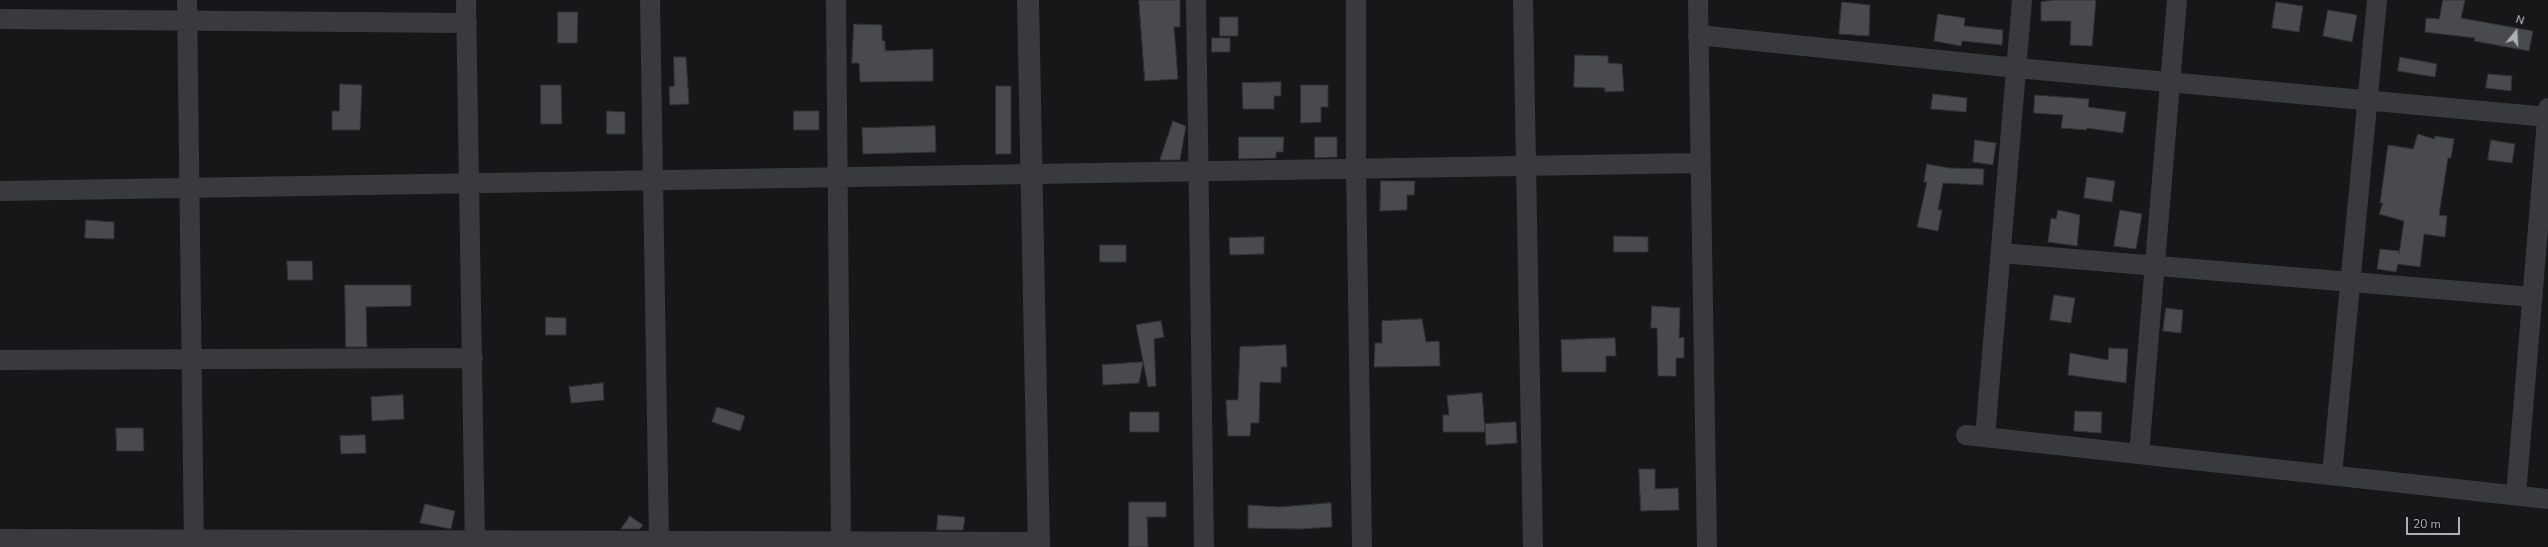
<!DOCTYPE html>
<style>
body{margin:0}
#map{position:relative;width:2548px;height:547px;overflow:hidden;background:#171719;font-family:"Nunito Sans",sans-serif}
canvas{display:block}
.north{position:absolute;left:2496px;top:12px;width:40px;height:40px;-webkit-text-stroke:3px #121214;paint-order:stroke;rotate:18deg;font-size:11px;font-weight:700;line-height:16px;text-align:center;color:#abb0b7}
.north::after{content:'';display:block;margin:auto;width:14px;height:18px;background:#abb0b7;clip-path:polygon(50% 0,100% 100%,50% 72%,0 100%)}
.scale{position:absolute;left:2406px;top:517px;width:54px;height:18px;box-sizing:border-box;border:2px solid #abb0b7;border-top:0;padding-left:5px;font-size:12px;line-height:14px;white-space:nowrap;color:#abb0b7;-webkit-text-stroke:3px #121214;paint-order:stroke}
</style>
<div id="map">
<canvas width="2548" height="547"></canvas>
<div class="north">N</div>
<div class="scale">20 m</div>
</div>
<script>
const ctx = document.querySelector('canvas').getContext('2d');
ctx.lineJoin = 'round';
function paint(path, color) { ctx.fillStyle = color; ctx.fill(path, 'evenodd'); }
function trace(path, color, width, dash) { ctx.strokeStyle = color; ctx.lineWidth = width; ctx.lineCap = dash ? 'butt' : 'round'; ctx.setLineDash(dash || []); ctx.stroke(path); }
const building = new Path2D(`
 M 1139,0 L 1180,0 L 1180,27 L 1174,27 L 1178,79 L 1145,81 Z
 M 2054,0 L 2096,0 L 2092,46 L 2070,45 L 2071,21 L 2041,21 L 2041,2 Z
 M 2443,0 L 2465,0 L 2461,18 L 2533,31 L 2529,51 L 2474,41 L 2475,38 L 2425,32 L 2426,18 L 2439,19 Z
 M 1842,2 L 1870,5 L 1869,36 L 1839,34 Z
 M 2276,2 L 2303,6 L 2299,32 L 2272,28 Z
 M 2328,10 L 2357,15 L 2352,42 L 2323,36 Z
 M 558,12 L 578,12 L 577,43 L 558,43 Z
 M 1938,14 L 1965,18 L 1964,26 L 2003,30 L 2002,45 L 1962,41 L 1961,46 L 1934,41 Z
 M 1220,17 L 1238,17 L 1238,36 L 1220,36 Z
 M 854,24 L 882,25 L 882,41 L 885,41 L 885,51 L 933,49 L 933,81 L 860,82 L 859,63 L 852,63 Z
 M 1212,38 L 1230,38 L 1230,52 L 1212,52 Z
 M 1575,55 L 1608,56 L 1608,63 L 1622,64 L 1624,91 L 1605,92 L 1605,88 L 1574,87 Z
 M 674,57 L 686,57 L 689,104 L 670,105 L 669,87 L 674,86 Z
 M 2400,57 L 2437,64 L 2435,77 L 2398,71 Z
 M 2488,74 L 2512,76 L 2511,91 L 2486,88 Z
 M 1281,82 L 1281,96 L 1274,96 L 1274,109 L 1243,109 L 1242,83 Z
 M 340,84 L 362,85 L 360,130 L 332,130 L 332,111 L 339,111 Z
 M 541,85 L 561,85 L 562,124 L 541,124 Z
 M 1301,85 L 1328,85 L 1328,107 L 1321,107 L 1321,122 L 1301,123 Z
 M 996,86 L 1011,86 L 1011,154 L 996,154 Z
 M 1933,94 L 1967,98 L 1966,112 L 1931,109 Z
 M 2035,95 L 2089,99 L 2088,107 L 2126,112 L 2123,133 L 2087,128 L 2086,130 L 2061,128 L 2063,115 L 2034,113 Z
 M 607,111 L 625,112 L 625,134 L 607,134 Z
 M 794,111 L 819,111 L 819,130 L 794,130 Z
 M 1173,121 L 1186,126 L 1180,160 L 1160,160 Z
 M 935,126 L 936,152 L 863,154 L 862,128 Z
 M 2418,134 L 2434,139 L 2435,136 L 2454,139 L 2451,158 L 2448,158 L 2439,215 L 2447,216 L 2445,237 L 2424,234 L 2420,267 L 2398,264 L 2396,272 L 2377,269 L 2380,249 L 2399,251 L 2399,254 L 2404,221 L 2379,214 L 2383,203 L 2380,203 L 2388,145 L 2413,149 Z
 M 1239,137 L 1284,137 L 1283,152 L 1276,152 L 1276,158 L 1239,159 Z
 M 1315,137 L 1337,137 L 1337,157 L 1315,158 Z
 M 1975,140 L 1996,143 L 1993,165 L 1973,162 Z
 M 2491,140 L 2515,144 L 2512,163 L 2488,160 Z
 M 1927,164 L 1949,168 L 1984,169 L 1983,185 L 1943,183 L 1938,210 L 1942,210 L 1938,231 L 1917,227 L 1927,182 L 1924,182 Z
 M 2087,177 L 2115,181 L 2112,202 L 2084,198 Z
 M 1381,181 L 1415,181 L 1414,195 L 1407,195 L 1407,210 L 1380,211 Z
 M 2058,210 L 2080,215 L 2077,246 L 2048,242 L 2051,218 L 2056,219 Z
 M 2120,210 L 2142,214 L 2136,249 L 2114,246 Z
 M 86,220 L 114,222 L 114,239 L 85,238 Z
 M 1614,236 L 1648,237 L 1648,252 L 1614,252 Z
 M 1264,237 L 1264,254 L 1230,255 L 1229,238 Z
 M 1100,245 L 1126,245 L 1126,262 L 1100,262 Z
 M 287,261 L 312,261 L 313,280 L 288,280 Z
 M 345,285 L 411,285 L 411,306 L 366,307 L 367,347 L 346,347 Z
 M 2054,295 L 2075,298 L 2071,323 L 2050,320 Z
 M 1652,306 L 1680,308 L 1679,338 L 1684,337 L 1684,358 L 1676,358 L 1676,376 L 1658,376 L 1657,328 L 1651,328 Z
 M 2166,308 L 2183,310 L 2181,333 L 2163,331 Z
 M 546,317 L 566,318 L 566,335 L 546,335 Z
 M 1422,319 L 1426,342 L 1439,341 L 1440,366 L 1374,367 L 1375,343 L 1382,343 L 1382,321 Z
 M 1161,321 L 1164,337 L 1154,339 L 1156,386 L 1148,387 L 1136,325 Z
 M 1615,338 L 1616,356 L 1606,356 L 1606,372 L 1562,372 L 1561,340 Z
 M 1286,345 L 1287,367 L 1281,367 L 1281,383 L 1260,382 L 1259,423 L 1251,423 L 1250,436 L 1228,436 L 1226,400 L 1238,400 L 1240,347 Z
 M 2109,348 L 2128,349 L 2126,383 L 2068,375 L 2070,353 L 2108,360 Z
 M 1143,362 L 1139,383 L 1103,385 L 1102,365 Z
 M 603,383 L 604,400 L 571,403 L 569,387 Z
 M 1482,393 L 1485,432 L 1443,432 L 1443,415 L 1449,415 L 1447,396 Z
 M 403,395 L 404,419 L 372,421 L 371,397 Z
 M 717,407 L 745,416 L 740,431 L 712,422 Z
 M 2075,411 L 2102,412 L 2101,433 L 2074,431 Z
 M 1130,412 L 1159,412 L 1159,432 L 1130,432 Z
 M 1516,422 L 1517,443 L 1486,445 L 1485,424 Z
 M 116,428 L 143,428 L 144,451 L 117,451 Z
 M 365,435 L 366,453 L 341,454 L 340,436 Z
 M 1639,469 L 1655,469 L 1655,489 L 1678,488 L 1679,510 L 1641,511 Z
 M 1129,502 L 1166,502 L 1166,517 L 1147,517 L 1148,547 L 1129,547 Z
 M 1331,503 L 1332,527 L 1301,529 L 1248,528 L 1248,505 L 1279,507 Z
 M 425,504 L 455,511 L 451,529 L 420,523 Z
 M 938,515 L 965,517 L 963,530 L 937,530 Z
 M 630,516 L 643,525 L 640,529 L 621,529 Z`);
paint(building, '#494a4e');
trace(building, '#313235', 1);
trace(new Path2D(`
 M 187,0 L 194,547
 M 466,0 L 475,547
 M 650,0 L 659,540
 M 836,0 L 841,541
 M 1196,0 L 1204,547
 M 1356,0 L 1356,168 L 1362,547
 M 1523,0 L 1533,547
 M 1698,0 L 1707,547
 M 0,19 L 467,23
 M 1698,35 L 2017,68 L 2548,117
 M 0,191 L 1701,163
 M 2001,253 L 2533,297
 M 0,360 L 473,358
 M 1966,435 L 2548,499
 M 1985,437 L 2022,0
 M 2139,454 L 2177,0
 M 2332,475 L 2377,0
 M 2516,495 L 2548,108
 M 0,539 L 1039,542`), '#393a3d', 20);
trace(new Path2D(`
 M 1028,0 L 1039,547`), '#393a3d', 22);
</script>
